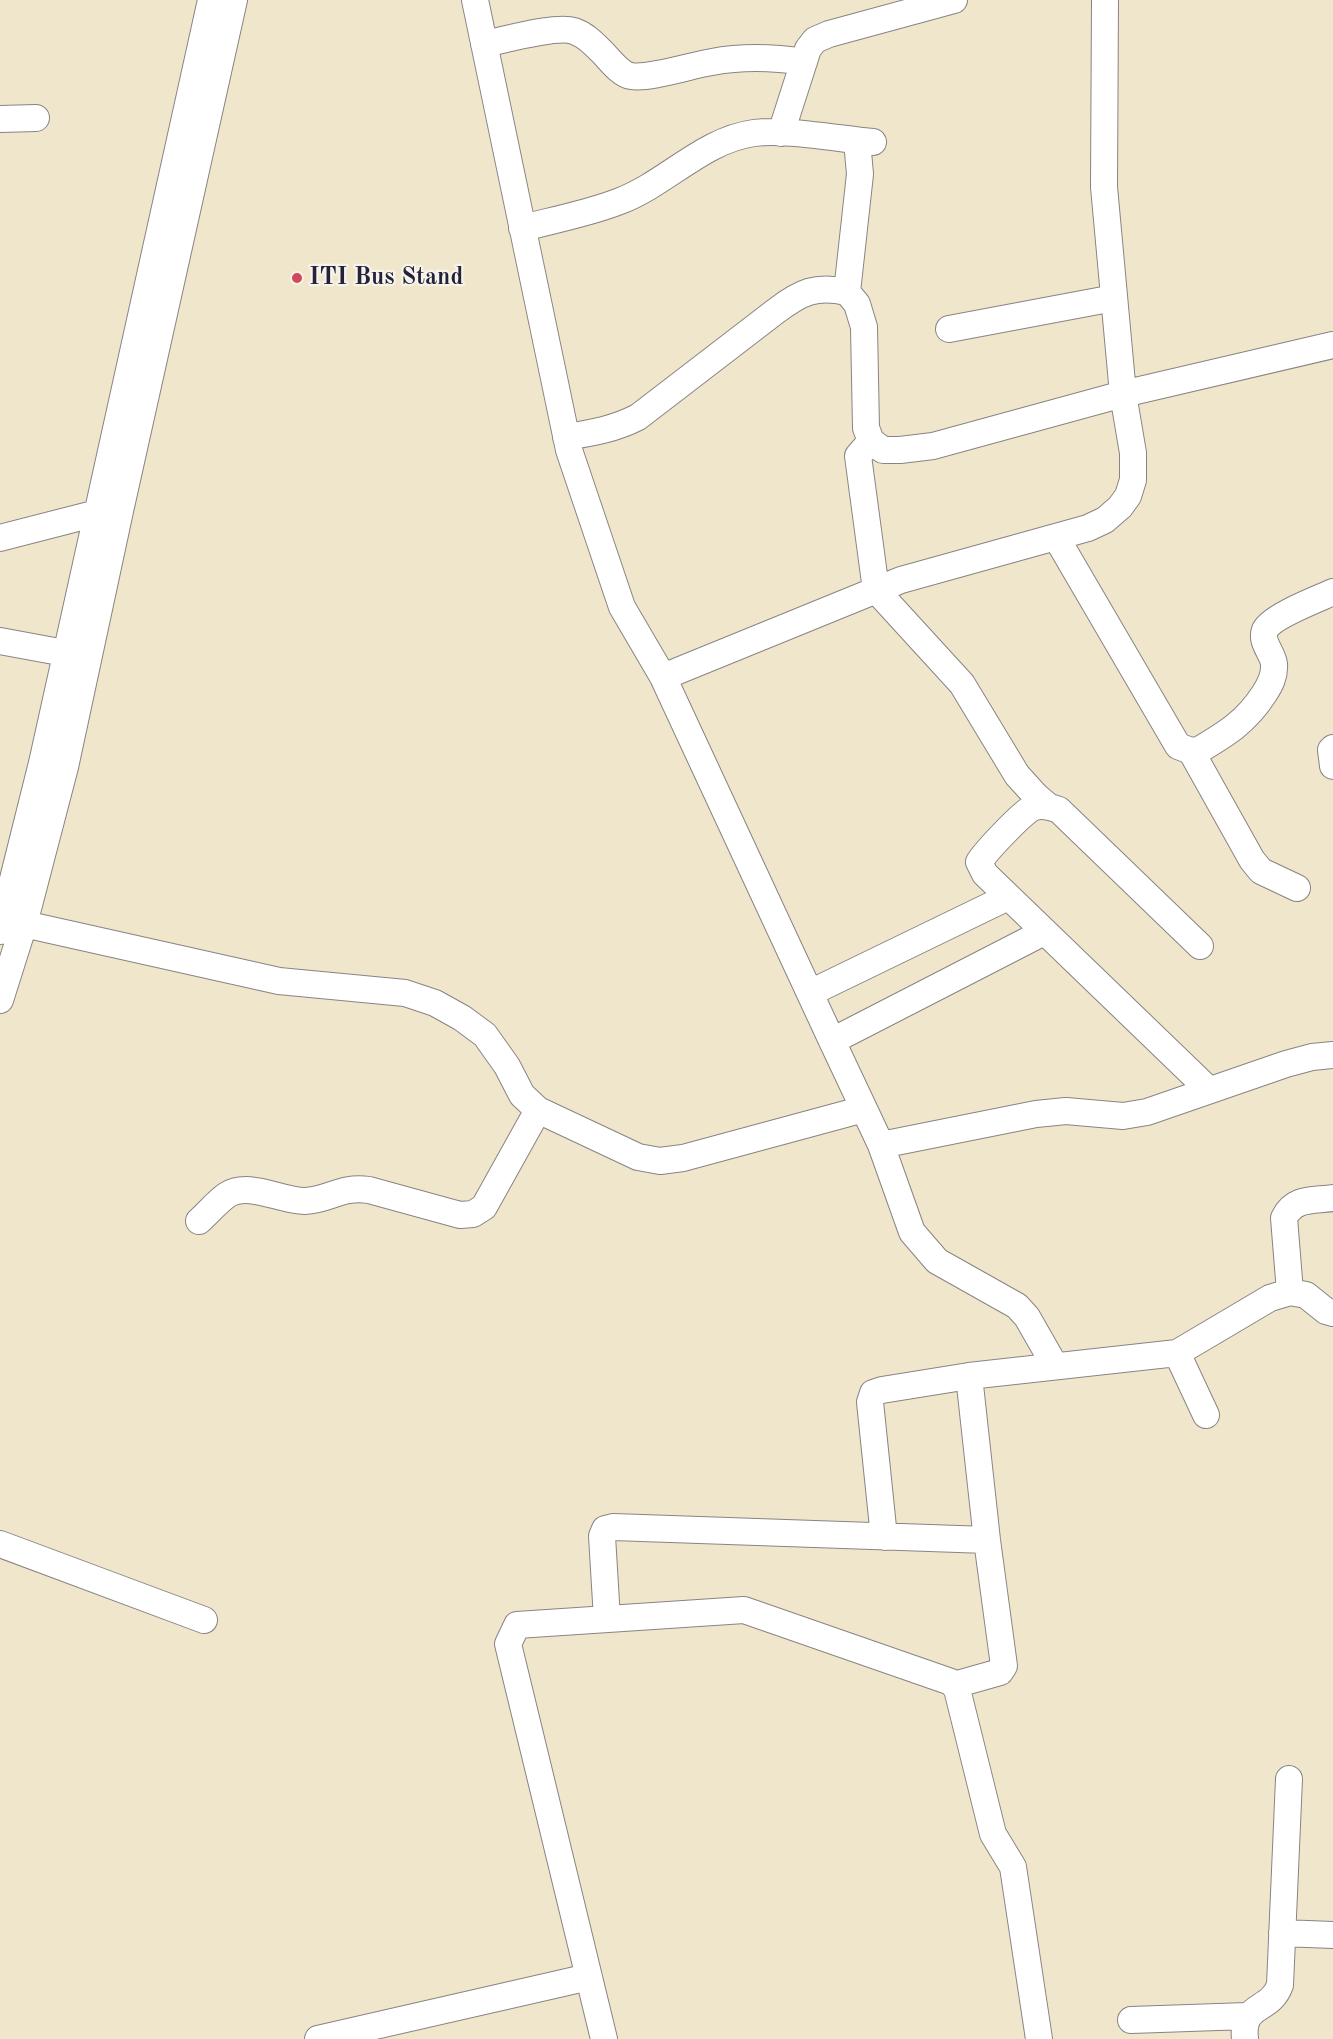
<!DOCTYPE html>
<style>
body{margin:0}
canvas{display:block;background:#f0e6cb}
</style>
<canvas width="1333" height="2039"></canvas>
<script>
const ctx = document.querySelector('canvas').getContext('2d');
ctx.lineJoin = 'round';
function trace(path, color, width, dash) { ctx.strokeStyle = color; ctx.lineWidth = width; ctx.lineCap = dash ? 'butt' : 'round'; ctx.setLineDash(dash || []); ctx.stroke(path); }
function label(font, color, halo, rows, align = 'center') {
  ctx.font = font + ' "Old Standard TT",serif'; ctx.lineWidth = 4.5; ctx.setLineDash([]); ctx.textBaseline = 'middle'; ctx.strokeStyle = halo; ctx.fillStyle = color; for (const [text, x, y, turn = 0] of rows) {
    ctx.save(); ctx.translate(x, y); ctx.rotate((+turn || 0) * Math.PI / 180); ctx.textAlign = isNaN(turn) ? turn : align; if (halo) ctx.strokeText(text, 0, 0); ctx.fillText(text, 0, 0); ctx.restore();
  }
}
const minor = new Path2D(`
 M 475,0 L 569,450 L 622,607 L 663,677 L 832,1041 L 881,1145 L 912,1232 L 937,1261 L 1017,1306 L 1027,1317 L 1055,1366
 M 484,44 C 505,40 556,25 574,31 C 585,35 592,42 600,50 C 608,57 619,74 631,76 C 650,79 692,65 712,62 C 744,56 772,57 804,62
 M 0,119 L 36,118
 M 781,133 L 808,49 L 815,40 L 829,34 L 954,0
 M 522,228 C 554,220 590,213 620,201 C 667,183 703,140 754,133 C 788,129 839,139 873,142
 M 847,292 L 860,174 L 857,141
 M 949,329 L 1114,298
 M 566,437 C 592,433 615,429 638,417 L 776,311 C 801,292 816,285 847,292 L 857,304 L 864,327 L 866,428 L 871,441 L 883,450 L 900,450 L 933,446 L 1123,394 L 1333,345
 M 871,441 L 858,456 L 876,590 L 962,684 L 1017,775 L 1036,796 L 1048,806
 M 1056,537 L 1178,746 L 1191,751 L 1199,750 C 1226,734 1246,722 1264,694 C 1270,685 1275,676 1274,664 C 1273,653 1260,642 1265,630 C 1272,616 1318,599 1333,592
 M 0,538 L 97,513
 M 0,641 L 65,653
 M 663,677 L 901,580 L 1088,528 L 1105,520 L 1120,507 L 1128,496 L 1133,480 L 1133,453 L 1123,394 L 1104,187 L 1105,0
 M 1333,748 L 1331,750 L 1333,766
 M 1191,751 L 1252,860 L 1261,871 L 1297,888
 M 24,924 L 279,981 L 405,993 L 435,1003 L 462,1018 L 485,1035 L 507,1066 L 522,1095 L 538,1110 L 638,1157 L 660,1161 L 683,1158 L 864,1109
 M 0,931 L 42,763 L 211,0
 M 1200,946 L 1059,810 C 1051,807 1040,804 1032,808 C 1021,814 986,851 979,862 L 985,874 L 1209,1090
 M 810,993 L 1008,897
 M 0,1000 L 24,924 L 65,767 L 120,511 L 234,0
 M 832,1041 L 1044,932
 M 881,1145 L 1036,1114 L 1066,1111 L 1123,1116 L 1147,1112 L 1286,1064 L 1312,1057 L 1333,1055
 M 199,1221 C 208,1213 217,1202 227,1195 C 249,1181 280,1201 305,1201 C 330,1200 340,1186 369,1190 L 460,1215 L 473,1214 L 484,1207 L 538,1110
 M 1290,1292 L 1284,1218 C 1294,1197 1313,1201 1333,1198
 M 1177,1353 L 1206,1415
 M 884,1537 L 870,1402 L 873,1393 L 882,1390 L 969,1376 L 1177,1353 L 1270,1298 L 1290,1292 L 1306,1295 L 1326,1311 L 1333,1313
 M 0,1544 L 204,1620
 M 607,1619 L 602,1536 L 605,1529 L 613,1527 L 987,1540
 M 954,1685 L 1000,1672 L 1004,1666 L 987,1540 L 969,1376
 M 1282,1933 L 1333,1935
 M 1131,2020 L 1247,2016
 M 318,2039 L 589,1977
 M 604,2039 L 508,1644 L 517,1625 L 744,1610 L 951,1682 L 957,1689 L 993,1834 L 1013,1867 L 1039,2039
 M 1245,2039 C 1241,2002 1270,2013 1280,1985 L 1289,1779`);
trace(minor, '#898483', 28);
trace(minor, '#fff', 26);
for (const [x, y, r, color] of [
 [297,278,6,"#d1495b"]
]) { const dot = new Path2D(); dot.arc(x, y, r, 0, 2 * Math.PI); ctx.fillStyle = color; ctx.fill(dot); trace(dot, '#f7f3e8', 2); }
label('bold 24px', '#22223b', '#f7f3e8', [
 ["ITI Bus Stand",309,278]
], 'left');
</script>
